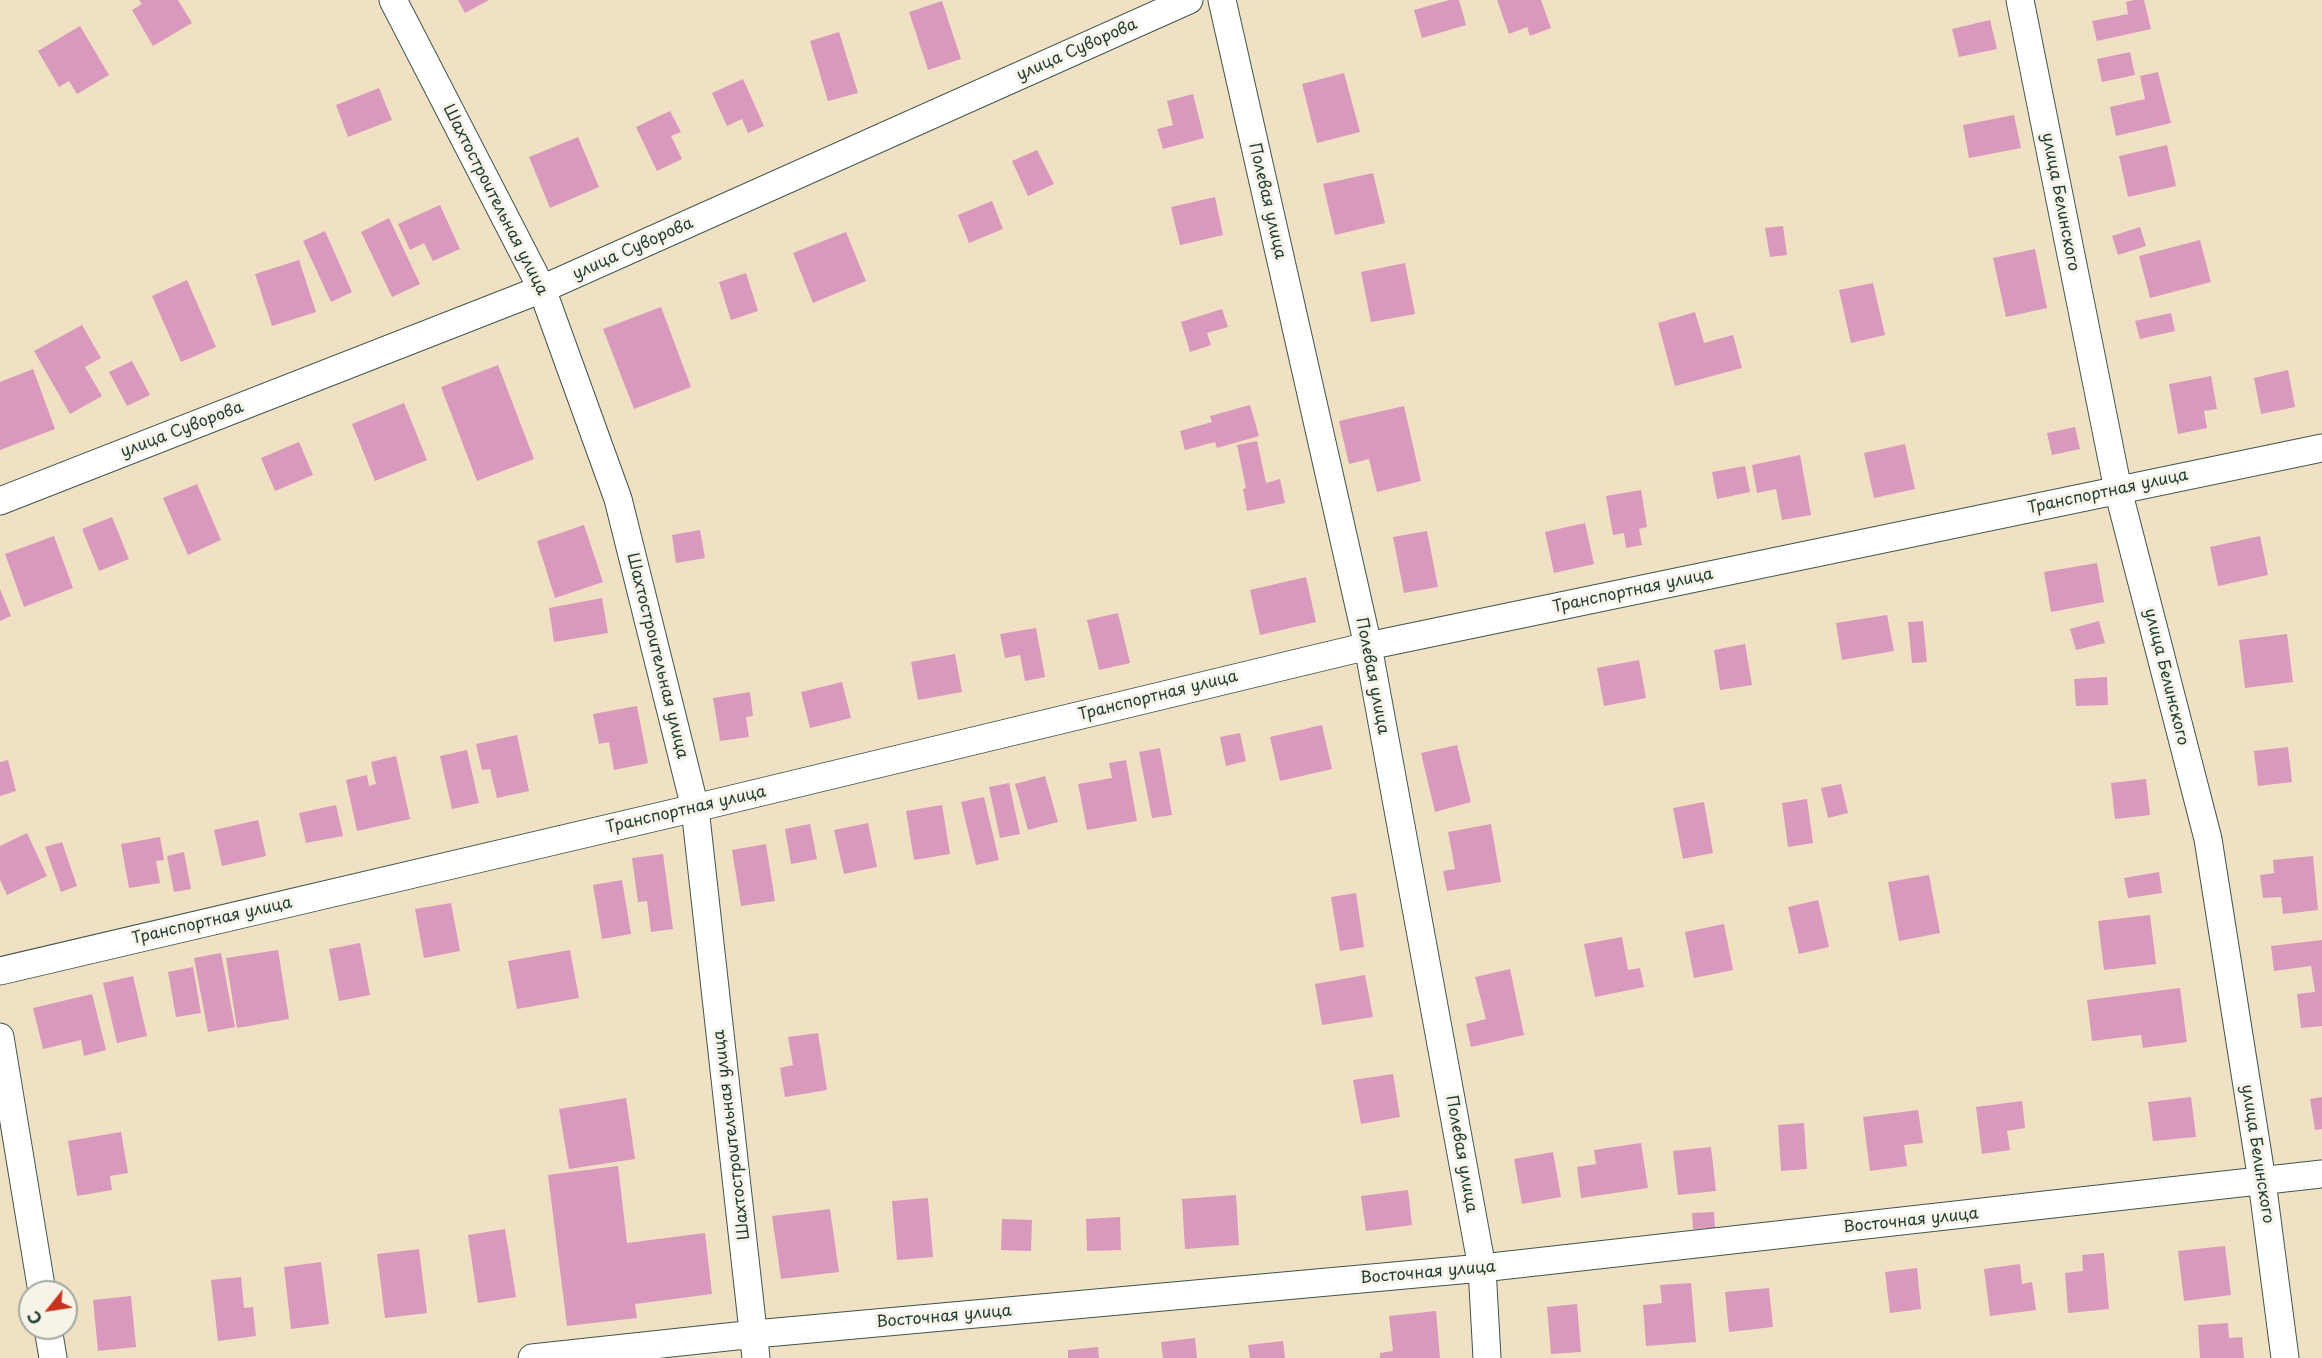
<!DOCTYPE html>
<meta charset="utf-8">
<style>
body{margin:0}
#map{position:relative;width:2322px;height:1358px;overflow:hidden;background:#f1e1c4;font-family:"Playpen Sans",sans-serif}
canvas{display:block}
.north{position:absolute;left:18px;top:1280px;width:60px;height:60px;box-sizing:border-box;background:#f7f3e8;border:2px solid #a1aaa0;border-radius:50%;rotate:240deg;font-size:16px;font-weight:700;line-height:24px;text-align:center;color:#1f3d34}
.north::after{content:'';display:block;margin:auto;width:21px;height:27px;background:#c8321e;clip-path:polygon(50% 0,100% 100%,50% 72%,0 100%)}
</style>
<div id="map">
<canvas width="2322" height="1358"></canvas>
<div class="north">С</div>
</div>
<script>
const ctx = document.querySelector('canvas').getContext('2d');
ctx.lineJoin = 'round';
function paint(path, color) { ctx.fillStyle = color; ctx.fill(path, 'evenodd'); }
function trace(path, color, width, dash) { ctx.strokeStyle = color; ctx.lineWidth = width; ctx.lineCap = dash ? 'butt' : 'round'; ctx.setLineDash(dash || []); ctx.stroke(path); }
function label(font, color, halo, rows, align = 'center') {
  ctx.font = font + ' "Playpen Sans",sans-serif'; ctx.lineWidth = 6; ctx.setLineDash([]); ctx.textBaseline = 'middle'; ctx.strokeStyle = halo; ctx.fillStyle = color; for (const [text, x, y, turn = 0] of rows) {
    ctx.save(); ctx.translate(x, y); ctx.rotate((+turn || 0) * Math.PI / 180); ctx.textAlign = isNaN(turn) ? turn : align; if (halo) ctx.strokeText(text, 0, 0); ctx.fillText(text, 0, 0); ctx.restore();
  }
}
paint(new Path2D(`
 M 139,0 L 178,0 L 192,23 L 153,46 L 132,10 L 142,4 Z
 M 458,0 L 489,0 L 465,13 Z
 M 1449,0 L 1459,0 L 1466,25 L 1422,38 L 1414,10 Z
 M 1497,0 L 1541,0 L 1551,28 L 1530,36 L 1527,27 L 1509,34 Z
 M 2134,0 L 2144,0 L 2151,29 L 2097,41 L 2092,21 L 2128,14 L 2126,2 Z
 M 942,1 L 961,59 L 928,70 L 909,12 Z
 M 1990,20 L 1997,49 L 1959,57 L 1952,29 Z
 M 80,26 L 109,75 L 77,94 L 69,81 L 59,87 L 38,51 Z
 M 839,32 L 858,93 L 828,101 L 810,41 Z
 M 2130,52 L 2135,75 L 2102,82 L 2097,59 Z
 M 2158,72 L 2171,123 L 2116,136 L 2110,107 L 2145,99 L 2140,76 Z
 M 1344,73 L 1360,132 L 1317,143 L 1302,84 Z
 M 743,79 L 764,126 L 748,133 L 742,119 L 727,126 L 712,93 Z
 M 379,88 L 392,120 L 348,137 L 336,105 Z
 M 1193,94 L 1204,138 L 1163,149 L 1157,129 L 1173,125 L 1167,101 Z
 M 670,111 L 681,132 L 671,136 L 682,159 L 657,171 L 636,127 Z
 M 2014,115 L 2021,148 L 1969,158 L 1963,125 Z
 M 578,137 L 599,187 L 550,208 L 529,157 Z
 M 2167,145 L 2176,186 L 2128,197 L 2119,156 Z
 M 1037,150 L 1054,184 L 1028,196 L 1012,161 Z
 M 1373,173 L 1385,223 L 1335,235 L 1323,184 Z
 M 1215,197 L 1223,235 L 1180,245 L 1171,207 Z
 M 992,201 L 1003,229 L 969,243 L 958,215 Z
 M 440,205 L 460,249 L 433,261 L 424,243 L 410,250 L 398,224 Z
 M 389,218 L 420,284 L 392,297 L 361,232 Z
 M 1783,226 L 1787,255 L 1770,257 L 1765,228 Z
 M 2140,227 L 2146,246 L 2118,255 L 2112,236 Z
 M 325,231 L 352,292 L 331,302 L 303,241 Z
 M 846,232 L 866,281 L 813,303 L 793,253 Z
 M 2200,240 L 2211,282 L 2150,298 L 2139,256 Z
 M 2035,249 L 2047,308 L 2006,317 L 1993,258 Z
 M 299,260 L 316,312 L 272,326 L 255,274 Z
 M 1405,263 L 1415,314 L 1371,322 L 1361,272 Z
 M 746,273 L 758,311 L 731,320 L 719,282 Z
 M 187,280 L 216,347 L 181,362 L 152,296 Z
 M 1873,283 L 1885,335 L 1851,343 L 1839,290 Z
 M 661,307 L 691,387 L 634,409 L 603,329 Z
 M 1222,309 L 1228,327 L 1207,333 L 1211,345 L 1190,352 L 1181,322 Z
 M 1695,312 L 1704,343 L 1733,335 L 1742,368 L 1675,386 L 1658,323 Z
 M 2171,313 L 2175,331 L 2140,339 L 2135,321 Z
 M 82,325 L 101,358 L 85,367 L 102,396 L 70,414 L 34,351 Z
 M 132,361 L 150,395 L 127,406 L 109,372 Z
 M 498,365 L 534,459 L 477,481 L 441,387 Z
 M 33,369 L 55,429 L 0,450 L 0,382 Z
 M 2288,370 L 2295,407 L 2261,414 L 2254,378 Z
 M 2211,376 L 2217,409 L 2204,411 L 2207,428 L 2178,434 L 2169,384 Z
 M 404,403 L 427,460 L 375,481 L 352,424 Z
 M 1250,405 L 1259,436 L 1217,448 L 1215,442 L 1185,450 L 1180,431 L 1212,422 L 1210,416 Z
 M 1404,406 L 1421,481 L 1377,492 L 1369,459 L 1349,464 L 1339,421 Z
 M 2075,427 L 2080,449 L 2052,455 L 2047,433 Z
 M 1257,441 L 1266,483 L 1280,479 L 1285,503 L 1247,511 L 1243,489 L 1246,488 L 1237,445 Z
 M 299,442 L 313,475 L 275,491 L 261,458 Z
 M 1905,444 L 1915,489 L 1874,498 L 1864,453 Z
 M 1800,455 L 1811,515 L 1782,520 L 1776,489 L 1757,493 L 1752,465 Z
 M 1745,466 L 1750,492 L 1717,499 L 1712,472 Z
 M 197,484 L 221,540 L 188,555 L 163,498 Z
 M 1641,490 L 1647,527 L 1639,529 L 1642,545 L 1626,548 L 1624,533 L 1613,535 L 1606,496 Z
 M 112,517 L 129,559 L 99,571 L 82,529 Z
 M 1585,523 L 1594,564 L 1554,573 L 1545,532 Z
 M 584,525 L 603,582 L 555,598 L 537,541 Z
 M 700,530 L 705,558 L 676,563 L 672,535 Z
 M 1427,531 L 1438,587 L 1404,593 L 1393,537 Z
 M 54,536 L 73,588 L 24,607 L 5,554 Z
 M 2260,536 L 2268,575 L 2218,586 L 2210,547 Z
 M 2097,563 L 2104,602 L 2051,612 L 2044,572 Z
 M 1306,577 L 1316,622 L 1260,635 L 1250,590 Z
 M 0,589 L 11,616 L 0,621 Z
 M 602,598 L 608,633 L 554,642 L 549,608 Z
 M 1118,613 L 1130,663 L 1099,670 L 1087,620 Z
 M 1887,615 L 1894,651 L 1842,660 L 1836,623 Z
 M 1923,621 L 1927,662 L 1912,663 L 1908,622 Z
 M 2099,621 L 2105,643 L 2076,650 L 2070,629 Z
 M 1036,628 L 1045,677 L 1025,681 L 1020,655 L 1005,658 L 1000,634 Z
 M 2287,634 L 2293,682 L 2245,688 L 2239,640 Z
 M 1745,644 L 1752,685 L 1720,690 L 1714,650 Z
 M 955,654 L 962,692 L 918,700 L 911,662 Z
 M 1639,660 L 1646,698 L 1604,706 L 1597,668 Z
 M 2107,677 L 2108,705 L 2076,706 L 2074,679 Z
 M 842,682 L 851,718 L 810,728 L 801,692 Z
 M 750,692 L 753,716 L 746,717 L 749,737 L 720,741 L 713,698 Z
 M 637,706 L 648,763 L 614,770 L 609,742 L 599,744 L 593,714 Z
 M 1322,725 L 1332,769 L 1280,781 L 1270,737 Z
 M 1240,733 L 1246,761 L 1226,766 L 1220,737 Z
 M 517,735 L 529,791 L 497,798 L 490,769 L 482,770 L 476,744 Z
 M 1457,745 L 1471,802 L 1435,812 L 1421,753 Z
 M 2288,747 L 2292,782 L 2258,786 L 2254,751 Z
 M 1160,748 L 1172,815 L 1152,818 L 1139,752 Z
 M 467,750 L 479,803 L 452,809 L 440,756 Z
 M 396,756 L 410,819 L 357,831 L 346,780 L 367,775 L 369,786 L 376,784 L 371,762 Z
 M 8,760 L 16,791 L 0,796 L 0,762 Z
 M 1126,760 L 1137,821 L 1087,830 L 1078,784 L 1112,778 L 1109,763 Z
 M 1045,776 L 1058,822 L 1028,830 L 1015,784 Z
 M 2146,779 L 2150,815 L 2115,819 L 2111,783 Z
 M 1009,783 L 1020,834 L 1000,838 L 989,787 Z
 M 1841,784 L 1848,813 L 1828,818 L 1821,788 Z
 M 984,797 L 999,860 L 976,865 L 961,802 Z
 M 1807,799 L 1813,843 L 1788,847 L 1782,803 Z
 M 1704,802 L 1713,853 L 1683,859 L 1673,808 Z
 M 336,805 L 343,836 L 306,843 L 299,813 Z
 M 942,805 L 950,854 L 914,860 L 906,811 Z
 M 258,820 L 266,856 L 222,866 L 214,830 Z
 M 868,823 L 877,867 L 844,874 L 834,830 Z
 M 810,824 L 817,859 L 791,864 L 785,829 Z
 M 1491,824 L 1501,882 L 1447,891 L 1443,871 L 1455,869 L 1448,832 Z
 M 27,833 L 47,876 L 7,895 L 0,880 L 0,846 Z
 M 160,837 L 164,860 L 156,861 L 160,883 L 129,888 L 121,844 Z
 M 62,842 L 77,886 L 61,892 L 45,847 Z
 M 766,844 L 775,901 L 741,906 L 732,850 Z
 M 184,852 L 191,889 L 174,892 L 167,856 Z
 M 663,854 L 673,929 L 651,932 L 647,901 L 638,902 L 632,858 Z
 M 2313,856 L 2318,910 L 2283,914 L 2281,897 L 2263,898 L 2260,875 L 2274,873 L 2273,860 Z
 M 2159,872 L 2162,893 L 2128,898 L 2124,878 Z
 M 1929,875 L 1940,933 L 1899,941 L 1888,882 Z
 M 622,880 L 631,934 L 602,939 L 593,885 Z
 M 1356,893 L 1364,947 L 1340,951 L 1331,897 Z
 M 1818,900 L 1829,947 L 1799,954 L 1788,907 Z
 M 451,903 L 460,951 L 424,958 L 415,909 Z
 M 2150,915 L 2156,964 L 2104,970 L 2098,921 Z
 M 1724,924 L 1733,970 L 1694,978 L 1685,932 Z
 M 1622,937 L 1628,970 L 1640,968 L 1644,987 L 1595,997 L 1584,944 Z
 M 2322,940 L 2322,1026 L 2301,1028 L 2297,994 L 2315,992 L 2311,966 L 2274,971 L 2271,946 Z
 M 360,943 L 370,995 L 339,1001 L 329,949 Z
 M 278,950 L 289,1019 L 237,1028 L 226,958 Z
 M 570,950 L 579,998 L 517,1009 L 508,961 Z
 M 221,953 L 235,1027 L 208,1032 L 194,958 Z
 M 193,967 L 201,1013 L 176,1017 L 168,972 Z
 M 1510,969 L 1524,1035 L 1471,1047 L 1466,1024 L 1486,1019 L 1475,977 Z
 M 1365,975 L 1373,1017 L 1322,1025 L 1315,984 Z
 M 133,976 L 147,1036 L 117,1043 L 103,983 Z
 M 2180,988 L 2187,1042 L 2143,1048 L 2141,1035 L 2092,1041 L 2087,1000 Z
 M 92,994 L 106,1050 L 84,1056 L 81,1040 L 43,1049 L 33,1008 Z
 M 818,1033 L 827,1090 L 785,1097 L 780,1068 L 793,1065 L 788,1037 Z
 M 1393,1074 L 1400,1117 L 1361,1124 L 1353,1080 Z
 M 2191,1097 L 2196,1137 L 2153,1141 L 2148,1102 Z
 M 2322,1097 L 2322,1129 L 2315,1130 L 2310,1099 Z
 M 626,1098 L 635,1159 L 569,1169 L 559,1109 Z
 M 2022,1101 L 2025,1128 L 2007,1131 L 2010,1150 L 1982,1154 L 1976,1107 Z
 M 1918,1110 L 1923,1143 L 1904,1145 L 1907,1166 L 1870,1171 L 1863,1117 Z
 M 1804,1123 L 1807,1169 L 1781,1171 L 1778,1125 Z
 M 121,1132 L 128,1173 L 110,1176 L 112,1190 L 77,1196 L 68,1141 Z
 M 1641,1143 L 1648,1188 L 1581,1198 L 1577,1167 L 1596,1164 L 1594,1150 Z
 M 1711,1147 L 1716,1191 L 1678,1195 L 1673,1151 Z
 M 1553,1152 L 1561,1197 L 1522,1204 L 1514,1159 Z
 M 618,1166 L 627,1243 L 705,1233 L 712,1294 L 635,1304 L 637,1318 L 567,1326 L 548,1175 Z
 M 1408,1190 L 1412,1225 L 1366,1231 L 1361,1196 Z
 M 1236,1195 L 1239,1245 L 1185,1249 L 1182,1199 Z
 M 928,1198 L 933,1257 L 897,1260 L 892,1201 Z
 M 830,1209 L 839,1272 L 781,1279 L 772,1216 Z
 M 1714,1212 L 1715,1228 L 1693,1229 L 1692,1213 Z
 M 1120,1217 L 1121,1250 L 1087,1251 L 1086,1219 Z
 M 1002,1219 L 1032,1220 L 1031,1251 L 1001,1250 Z
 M 505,1229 L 516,1297 L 478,1303 L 468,1235 Z
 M 2225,1246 L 2231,1295 L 2184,1301 L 2178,1251 Z
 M 419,1249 L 427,1313 L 385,1318 L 377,1254 Z
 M 2104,1253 L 2109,1309 L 2068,1313 L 2065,1273 L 2083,1271 L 2082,1255 Z
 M 321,1262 L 329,1324 L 291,1329 L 284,1267 Z
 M 2020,1264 L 2022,1284 L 2032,1282 L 2036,1310 L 1990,1316 L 1984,1269 Z
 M 1917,1268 L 1921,1309 L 1890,1313 L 1885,1272 Z
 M 241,1277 L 244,1308 L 253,1307 L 256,1336 L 218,1341 L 211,1280 Z
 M 1691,1283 L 1696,1342 L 1646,1346 L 1643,1305 L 1662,1303 L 1660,1285 Z
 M 1769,1288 L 1773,1327 L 1729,1332 L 1725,1292 Z
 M 131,1296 L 136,1347 L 98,1351 L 93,1300 Z
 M 1577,1304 L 1581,1352 L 1551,1354 L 1547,1307 Z
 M 1436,1311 L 1440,1358 L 1380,1358 L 1380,1353 L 1393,1351 L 1389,1316 Z
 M 2228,1323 L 2229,1338 L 2242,1337 L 2244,1358 L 2200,1358 L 2198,1325 Z
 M 1195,1338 L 1197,1358 L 1163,1358 L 1161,1342 Z
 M 1283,1341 L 1285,1358 L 1250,1358 L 1248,1345 Z
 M 1098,1347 L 1099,1358 L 1068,1358 L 1068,1350 Z`), '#d899bc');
const minor = new Path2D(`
 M 393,0 L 542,289 L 618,499 L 695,808 L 756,1358
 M 1222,0 L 1368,646 L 1482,1268 L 1487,1358
 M 2020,0 L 2118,490 L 2208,839 L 2262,1181 L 2285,1358
 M 0,501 L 542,289 L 1189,0
 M 0,971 L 695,808 L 1368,646 L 2322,448
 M 0,1037 L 42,1292
 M 48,1328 L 53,1358
 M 532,1358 L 755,1334 L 1482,1268 L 2322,1174`);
trace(minor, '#3e564a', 29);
trace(minor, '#fff', 27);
label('16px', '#1f3d34', '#f7f3e8', [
 ["улица Суворова",1077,50,-24],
 ["Шахтостроительная улица",495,200,63],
 ["Полевая улица",1267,201,77],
 ["улица Белинского",2060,202,79],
 ["улица Суворова",633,249,-24],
 ["улица Суворова",182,430,-21],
 ["Транспортная улица",2108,492,-12],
 ["Транспортная улица",1633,591,-12],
 ["Шахтостроительная улица",657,656,76],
 ["Полевая улица",1372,676,79],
 ["улица Белинского",2166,677,76],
 ["Транспортная улица",1158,696,-14],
 ["Транспортная улица",686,810,-13],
 ["Транспортная улица",212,921,-13],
 ["Шахтостроительная улица",732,1135,-97],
 ["Полевая улица",1461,1154,80],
 ["улица Белинского",2257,1154,81],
 ["Восточная улица",1911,1221,-6],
 ["Восточная улица",1428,1273,-5],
 ["Восточная улица",944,1317,-5]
]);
</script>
